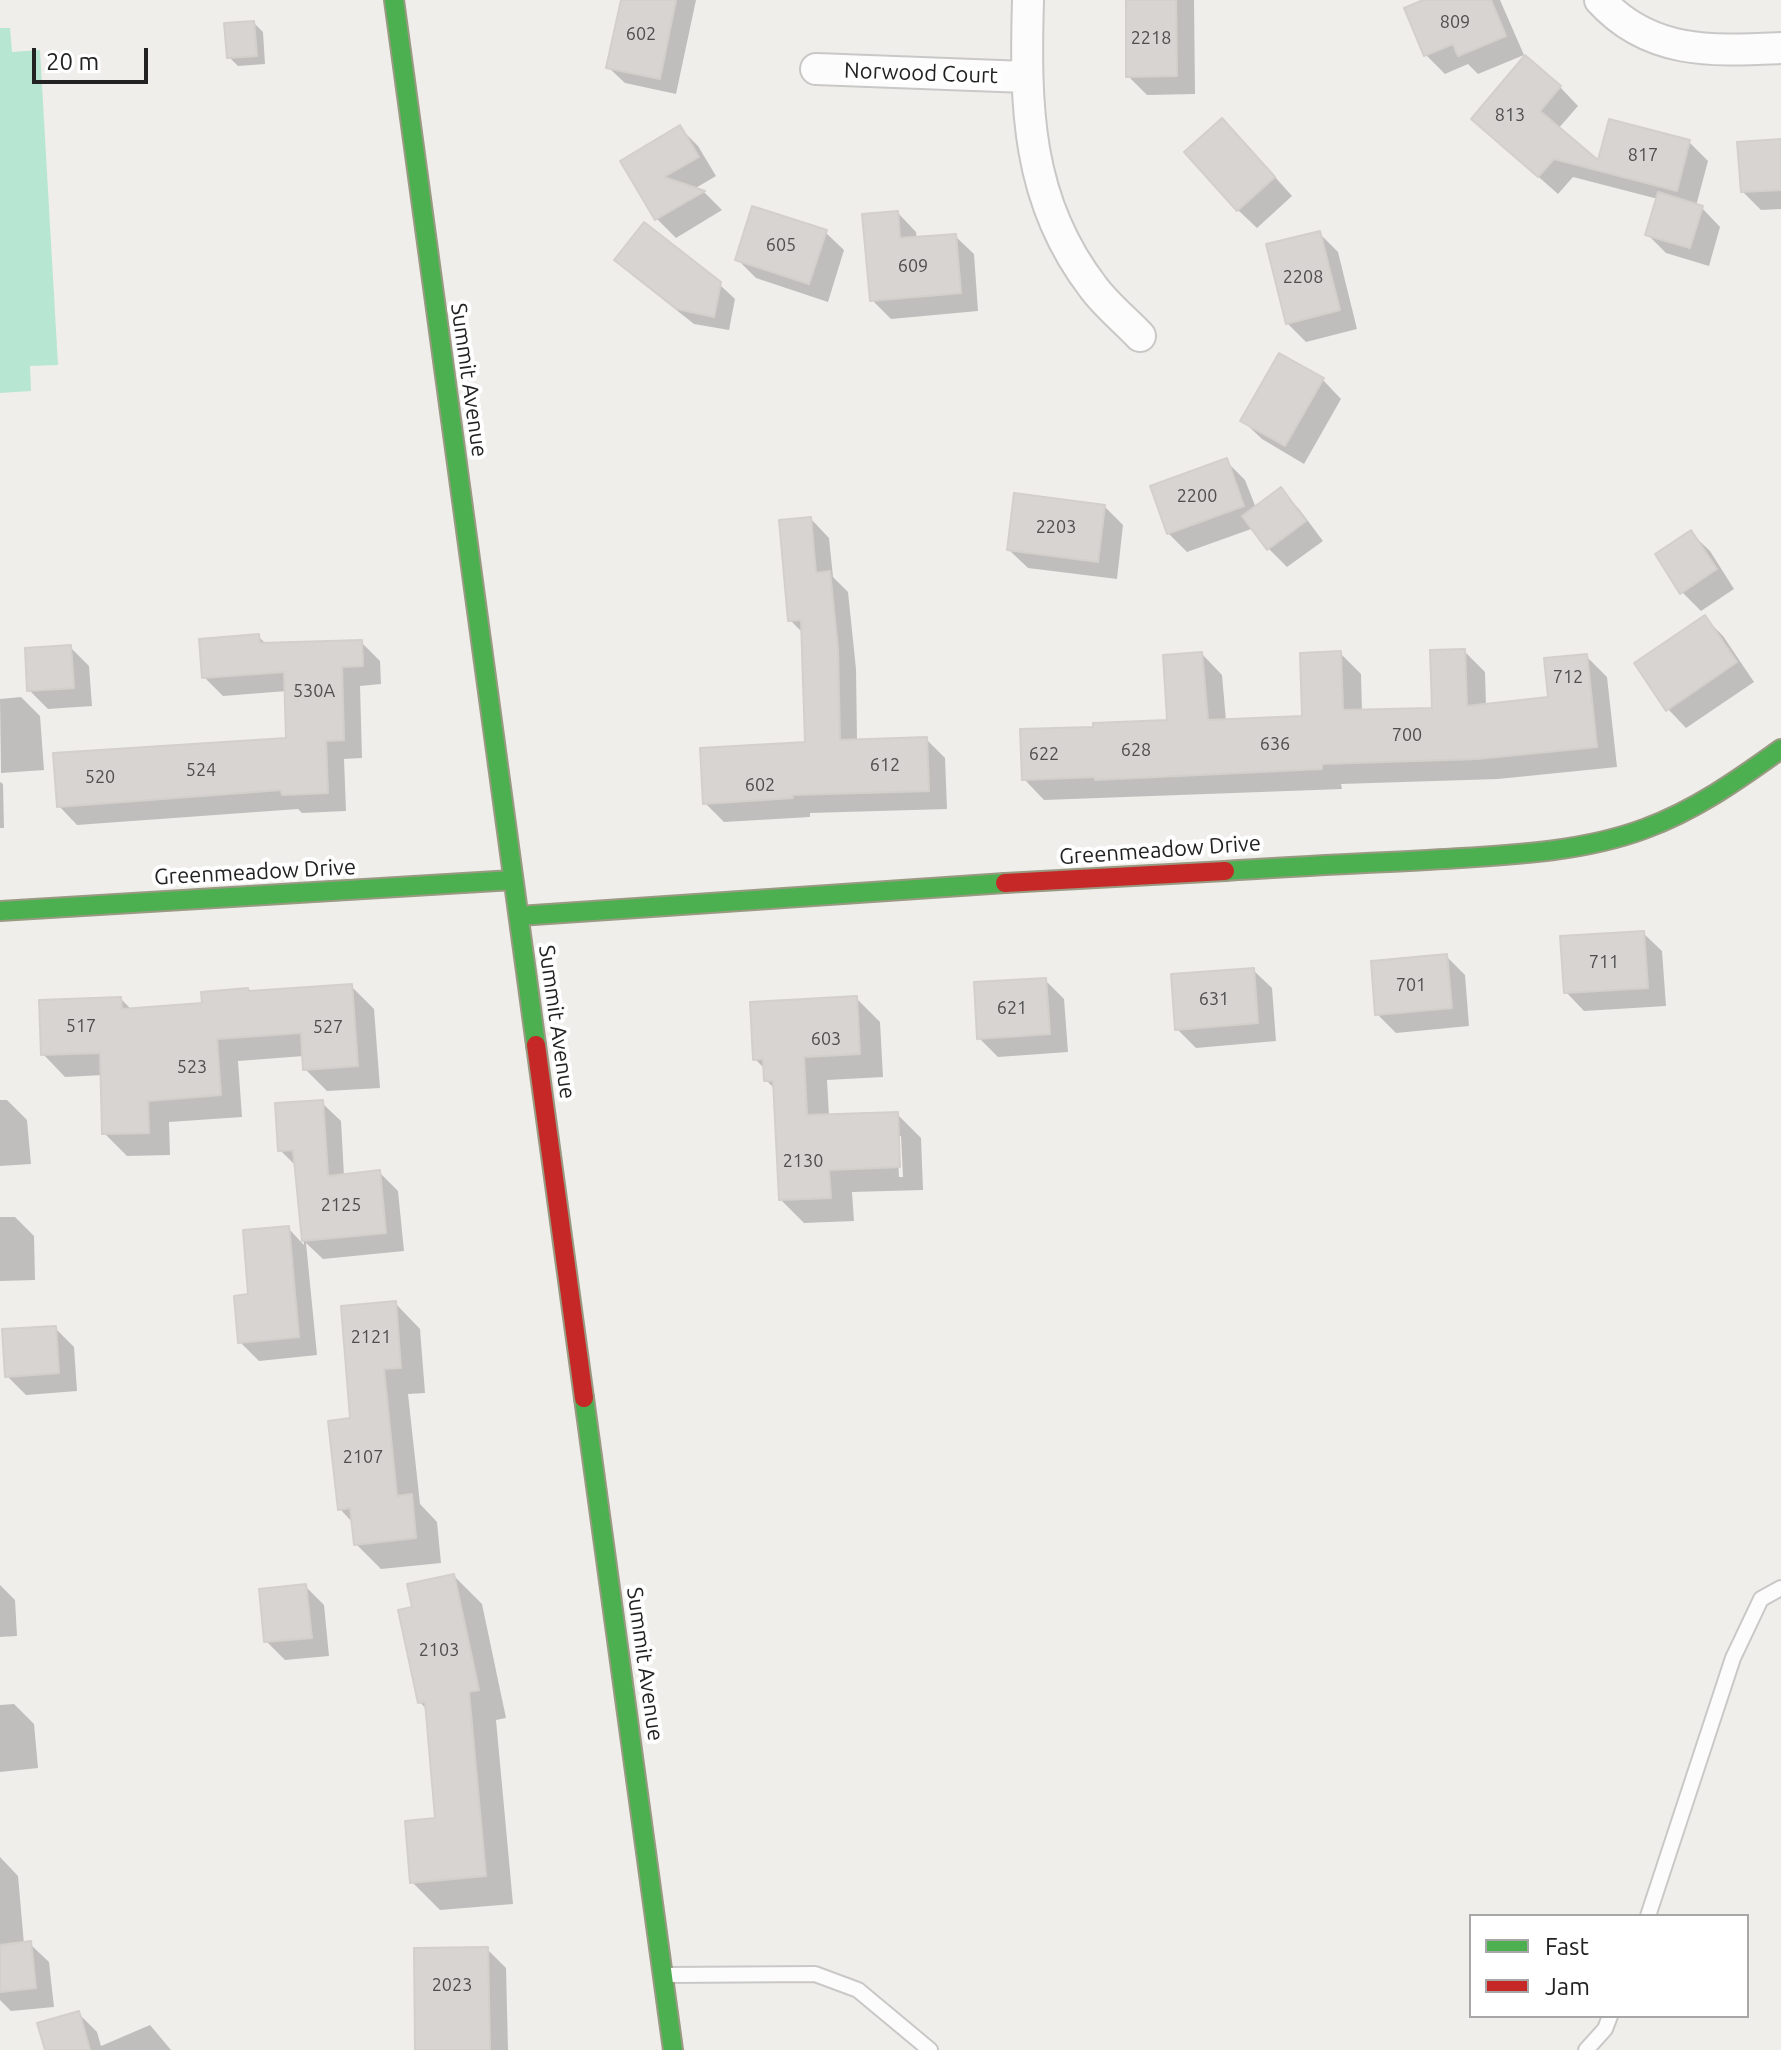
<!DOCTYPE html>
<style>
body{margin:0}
#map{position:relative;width:1781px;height:2050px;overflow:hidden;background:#f0eeeb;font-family:Ubuntu,sans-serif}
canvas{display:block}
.legend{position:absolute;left:1469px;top:1914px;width:280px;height:104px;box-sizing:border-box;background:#fff;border:2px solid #a7a7a7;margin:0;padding:10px 14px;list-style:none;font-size:24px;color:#222}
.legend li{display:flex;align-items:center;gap:16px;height:40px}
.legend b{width:40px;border:2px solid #a7a7a7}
.scale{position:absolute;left:32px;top:48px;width:116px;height:36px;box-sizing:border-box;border:4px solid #222;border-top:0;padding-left:10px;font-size:24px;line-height:28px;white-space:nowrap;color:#222;-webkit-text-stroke:6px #fff;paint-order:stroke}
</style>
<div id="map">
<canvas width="1781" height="2050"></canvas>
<ul class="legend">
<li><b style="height:10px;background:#4caf50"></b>Fast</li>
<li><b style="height:10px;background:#c62828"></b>Jam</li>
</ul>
<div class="scale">20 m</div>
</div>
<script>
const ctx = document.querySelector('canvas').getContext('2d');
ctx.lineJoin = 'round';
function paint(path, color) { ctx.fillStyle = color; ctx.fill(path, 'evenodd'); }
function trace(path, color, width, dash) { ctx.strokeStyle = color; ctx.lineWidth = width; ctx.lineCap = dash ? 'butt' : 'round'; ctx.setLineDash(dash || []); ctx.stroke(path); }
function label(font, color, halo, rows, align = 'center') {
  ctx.font = font + ' Ubuntu,sans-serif'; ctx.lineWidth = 8; ctx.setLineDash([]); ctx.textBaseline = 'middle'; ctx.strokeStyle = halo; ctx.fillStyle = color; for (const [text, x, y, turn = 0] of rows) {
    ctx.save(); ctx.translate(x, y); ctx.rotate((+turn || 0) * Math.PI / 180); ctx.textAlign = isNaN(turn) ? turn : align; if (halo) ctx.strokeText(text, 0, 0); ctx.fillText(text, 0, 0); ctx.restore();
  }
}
paint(new Path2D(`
 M 0,28 L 10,28 L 12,52 L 40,50 L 58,365 L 30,366 L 31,391 L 0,393 Z`), '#b7e6d2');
paint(new Path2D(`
 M 623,0 L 696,0 L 676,94 L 625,83 L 608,67 Z
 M 1128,0 L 1194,0 L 1195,94 L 1147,95 L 1128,76 Z
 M 1428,0 L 1500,0 L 1524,55 L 1478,74 L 1468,64 L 1445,74 L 1426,55 Z
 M 254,23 L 263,32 L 265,64 L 238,66 L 229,57 Z
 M 1560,87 L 1578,106 L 1558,129 L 1599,164 L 1689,142 L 1708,161 L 1696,206 L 1702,208 L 1720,227 L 1709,266 L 1666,253 L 1647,234 L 1658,199 L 1573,177 L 1558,194 L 1473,119 Z
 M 680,128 L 698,146 L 716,176 L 694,189 L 704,192 L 722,210 L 676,238 L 657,219 L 623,162 Z
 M 1241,139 L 1292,196 L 1257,228 L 1238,210 Z
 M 1781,140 L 1781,209 L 1761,210 L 1743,192 Z
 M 898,213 L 916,232 L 917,239 L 955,236 L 974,254 L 978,311 L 891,319 L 872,300 Z
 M 825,232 L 844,250 L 828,302 L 756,278 L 738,260 Z
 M 1319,233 L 1338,252 L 1357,329 L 1306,342 L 1287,323 Z
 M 617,260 L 719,284 L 735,299 L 729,330 L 694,324 L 632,275 Z
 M 1323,380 L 1341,399 L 1304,464 L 1262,439 L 1243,421 Z
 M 1226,461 L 1245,480 L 1256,508 L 1280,490 L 1299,509 L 1323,541 L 1287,567 L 1269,549 L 1254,528 L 1187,552 L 1168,533 Z
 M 1104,506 L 1123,525 L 1117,579 L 1028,568 L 1009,550 Z
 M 811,519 L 829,538 L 833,577 L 848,592 L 856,669 L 857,741 L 926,739 L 945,758 L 947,809 L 810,813 L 810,817 L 724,822 L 705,803 L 807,744 L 804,634 L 790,620 Z
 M 1691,533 L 1710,551 L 1734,589 L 1701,611 L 1682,592 Z
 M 1705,618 L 1723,636 L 1754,682 L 1686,728 L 1668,709 Z
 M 258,636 L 267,645 L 361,642 L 380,661 L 381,684 L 360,686 L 362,758 L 344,759 L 346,811 L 302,813 L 298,809 L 77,825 L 59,806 L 288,740 L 287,691 L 223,696 L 204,677 Z
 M 70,647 L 89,666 L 92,706 L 48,709 L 29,690 Z
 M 1464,651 L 1485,672 L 1486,706 L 1550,699 L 1586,656 L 1607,677 L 1617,767 L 1498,779 L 1341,784 L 1342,789 L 1044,800 L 1024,779 L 1095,729 L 1169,722 L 1202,654 L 1222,675 L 1226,721 L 1304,718 L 1340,653 L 1361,674 L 1362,712 L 1435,710 Z
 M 21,697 L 40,716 L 44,770 L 1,773 L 0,699 Z
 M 0,782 L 3,784 L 4,828 L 0,828 Z
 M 1643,933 L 1662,951 L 1666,1006 L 1584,1011 L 1566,992 Z
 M 1446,956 L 1465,975 L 1469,1026 L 1396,1033 L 1377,1014 Z
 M 1253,970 L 1272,988 L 1276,1041 L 1196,1048 L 1177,1029 Z
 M 1045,980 L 1064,999 L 1068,1052 L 998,1057 L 979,1038 Z
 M 351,986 L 374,1009 L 380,1088 L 327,1091 L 305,1069 L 304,1056 L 238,1061 L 242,1117 L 169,1122 L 170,1155 L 127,1156 L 104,1133 L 103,1075 L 65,1077 L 43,1054 L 121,999 L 132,1010 L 204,1005 L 251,993 Z
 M 856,998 L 880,1022 L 883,1077 L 827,1080 L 829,1116 L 897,1114 L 921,1138 L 923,1190 L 852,1192 L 854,1221 L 804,1223 L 781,1200 L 775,1089 L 766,1080 L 766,1070 L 755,1059 ZM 897,1136 L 901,1136 L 903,1177 L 899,1177 Z
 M 0,1100 L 7,1100 L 27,1120 L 31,1164 L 0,1166 Z
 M 322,1103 L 341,1121 L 344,1176 L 379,1172 L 398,1191 L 404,1251 L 323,1259 L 306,1243 L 317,1355 L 259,1361 L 240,1342 L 250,1296 L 288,1228 L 304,1245 L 297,1167 L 280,1150 Z
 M 0,1217 L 15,1217 L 34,1236 L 35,1280 L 0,1281 Z
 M 395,1303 L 420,1329 L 425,1393 L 408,1394 L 420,1504 L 437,1522 L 441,1563 L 381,1569 L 356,1544 L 353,1523 L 340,1509 L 352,1420 Z
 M 55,1328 L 74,1347 L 77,1391 L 26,1395 L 7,1376 Z
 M 454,1576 L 482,1604 L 506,1718 L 496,1720 L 513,1904 L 440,1910 L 412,1882 L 437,1820 L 427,1710 L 420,1702 L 415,1608 Z
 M 0,1585 L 15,1600 L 17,1636 L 0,1637 Z
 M 305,1586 L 324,1605 L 329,1656 L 285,1660 L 266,1641 Z
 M 14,1704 L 34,1724 L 38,1768 L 0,1772 L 0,1705 Z
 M 0,1857 L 18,1876 L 24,1944 L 30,1944 L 49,1962 L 54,2007 L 11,2011 L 0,2000 Z
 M 487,1949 L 506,1968 L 508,2050 L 458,2050 Z
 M 78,2013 L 97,2032 L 101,2046 L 150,2025 L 171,2050 L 47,2050 Z`), '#0003');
const building = new Path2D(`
 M 621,0 L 676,0 L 660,79 L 606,68 Z
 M 1126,0 L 1176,0 L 1177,76 L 1126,77 Z
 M 1423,0 L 1491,0 L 1506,36 L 1458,56 L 1453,44 L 1424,56 L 1404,8 Z
 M 254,21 L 257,56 L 227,58 L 224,23 Z
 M 1525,55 L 1561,86 L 1540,111 L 1598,160 L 1609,119 L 1690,140 L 1677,191 L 1554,159 L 1538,177 L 1471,119 Z
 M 1222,118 L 1275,177 L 1237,211 L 1184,152 Z
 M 680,125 L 699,157 L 664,177 L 705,191 L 655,220 L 620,161 Z
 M 1781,139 L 1781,190 L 1741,192 L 1737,142 Z
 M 1658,192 L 1703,206 L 1690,248 L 1645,235 Z
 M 752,206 L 827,230 L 809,284 L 735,260 Z
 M 898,211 L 900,238 L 956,234 L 961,293 L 870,301 L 862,214 Z
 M 644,222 L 721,282 L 714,317 L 677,309 L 614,260 Z
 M 1320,231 L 1340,310 L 1286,324 L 1266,244 Z
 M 1279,353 L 1324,378 L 1285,446 L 1240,421 Z
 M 1227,458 L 1244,506 L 1167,534 L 1150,486 Z
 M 1281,487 L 1306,521 L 1267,550 L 1242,516 Z
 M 1014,493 L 1105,505 L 1098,562 L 1007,550 Z
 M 811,517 L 816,573 L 830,571 L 838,649 L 840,740 L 927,737 L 929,791 L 792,795 L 793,798 L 703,804 L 700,748 L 805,742 L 801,620 L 788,621 L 779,520 Z
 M 1691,530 L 1717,569 L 1680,594 L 1655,554 Z
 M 1705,615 L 1737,662 L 1666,711 L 1634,663 Z
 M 259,634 L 260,643 L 362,640 L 363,666 L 342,667 L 344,740 L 326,741 L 328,793 L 282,795 L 281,790 L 57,807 L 53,753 L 286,738 L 284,672 L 202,678 L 199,639 Z
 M 71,645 L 74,688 L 27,691 L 25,648 Z
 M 1465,649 L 1467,706 L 1548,697 L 1544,658 L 1587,654 L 1597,747 L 1477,759 L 1322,764 L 1322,769 L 1095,780 L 1095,777 L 1022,780 L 1020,729 L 1093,727 L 1093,723 L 1167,720 L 1163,655 L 1202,652 L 1208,720 L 1302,716 L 1300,653 L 1341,651 L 1343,710 L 1432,708 L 1430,650 Z
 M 1644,931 L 1648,988 L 1564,993 L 1560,936 Z
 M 1447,954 L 1452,1008 L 1375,1015 L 1371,961 Z
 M 1254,968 L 1258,1023 L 1175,1030 L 1171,974 Z
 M 1046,978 L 1050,1034 L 977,1039 L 974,982 Z
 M 352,984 L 358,1066 L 303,1070 L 301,1033 L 217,1039 L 221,1095 L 148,1101 L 149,1133 L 102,1134 L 100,1053 L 41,1055 L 39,1000 L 121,997 L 122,1009 L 202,1003 L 201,992 L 248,988 L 249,991 Z
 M 857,996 L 860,1054 L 804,1057 L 807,1115 L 898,1112 L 900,1167 L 829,1170 L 831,1198 L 779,1200 L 773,1081 L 764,1081 L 763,1059 L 753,1060 L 750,1002 Z
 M 323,1100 L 328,1176 L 380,1170 L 386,1233 L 302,1241 L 293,1150 L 278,1151 L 275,1103 Z
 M 289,1226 L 299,1337 L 238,1343 L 234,1296 L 248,1294 L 243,1230 Z
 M 396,1301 L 401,1368 L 384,1369 L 397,1496 L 412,1494 L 416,1538 L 354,1545 L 350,1508 L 338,1510 L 328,1421 L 350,1418 L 341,1306 Z
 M 56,1326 L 59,1373 L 5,1377 L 2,1329 Z
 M 454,1574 L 479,1690 L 469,1692 L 486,1876 L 410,1883 L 405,1821 L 435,1818 L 425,1702 L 418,1703 L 398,1610 L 412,1607 L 407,1584 Z
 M 306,1584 L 312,1638 L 264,1642 L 259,1589 Z
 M 31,1941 L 36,1988 L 0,1992 L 0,1945 Z
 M 488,1947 L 490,2050 L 415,2050 L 414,1948 Z
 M 79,2011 L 90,2050 L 45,2050 L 37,2023 Z`);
paint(building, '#d7d4d2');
trace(building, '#d3d0cc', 2);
const lane = new Path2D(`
 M 1648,1916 L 1733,1658 L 1761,1599 L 1781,1588
 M 667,1975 L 815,1974 L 858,1990 L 930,2050
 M 1586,2050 L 1605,2029 L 1610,2016`);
const street = new Path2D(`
 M 1028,0 C 1025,105 1026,200 1093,287 C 1106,305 1125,320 1140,336
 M 1600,0 C 1650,55 1713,51 1781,48
 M 816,69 L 1026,77`);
const fast = new Path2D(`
 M 394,0 L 536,1045
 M 1225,871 C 1299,866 1372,863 1445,859 C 1511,855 1582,852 1644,829 C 1694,811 1738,780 1781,749
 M 0,911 L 513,880
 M 519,916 L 1005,883
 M 584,1398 L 673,2050`);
const jam = new Path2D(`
 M 1005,883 L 1225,871
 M 536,1045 L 584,1398`);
trace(lane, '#c9c8c7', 18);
trace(street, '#c9c8c7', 34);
trace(fast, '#999a82', 22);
trace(jam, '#999a82', 22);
trace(lane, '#fdfcfc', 14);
trace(street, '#fdfcfc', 30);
trace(fast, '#4caf50', 18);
trace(jam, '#c62828', 18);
label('18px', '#4f4e4e', null, [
 ["809",1455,22],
 ["602",641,34],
 ["2218",1151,38],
 ["813",1510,115],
 ["817",1643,155],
 ["605",781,245],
 ["609",913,266],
 ["2208",1303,277],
 ["2200",1197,496],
 ["2203",1056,527],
 ["712",1568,677],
 ["530A",314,691],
 ["700",1407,735],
 ["636",1275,744],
 ["628",1136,750],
 ["622",1044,754],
 ["612",885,765],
 ["524",201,770],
 ["520",100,777],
 ["602",760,785],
 ["711",1604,962],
 ["701",1411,985],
 ["631",1214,999],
 ["621",1012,1008],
 ["517",81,1026],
 ["527",328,1027],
 ["603",826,1039],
 ["523",192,1067],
 ["2130",803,1161],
 ["2125",341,1205],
 ["2121",371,1337],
 ["2107",363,1457],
 ["2103",439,1650],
 ["2023",452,1985]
]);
label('22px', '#222', '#fff', [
 ["Norwood Court",921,73,2],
 ["Summit Avenue",469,380,82],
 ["Greenmeadow Drive",1160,850,-4],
 ["Greenmeadow Drive",255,872,-3],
 ["Summit Avenue",557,1022,82],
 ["Summit Avenue",645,1664,82]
]);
</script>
